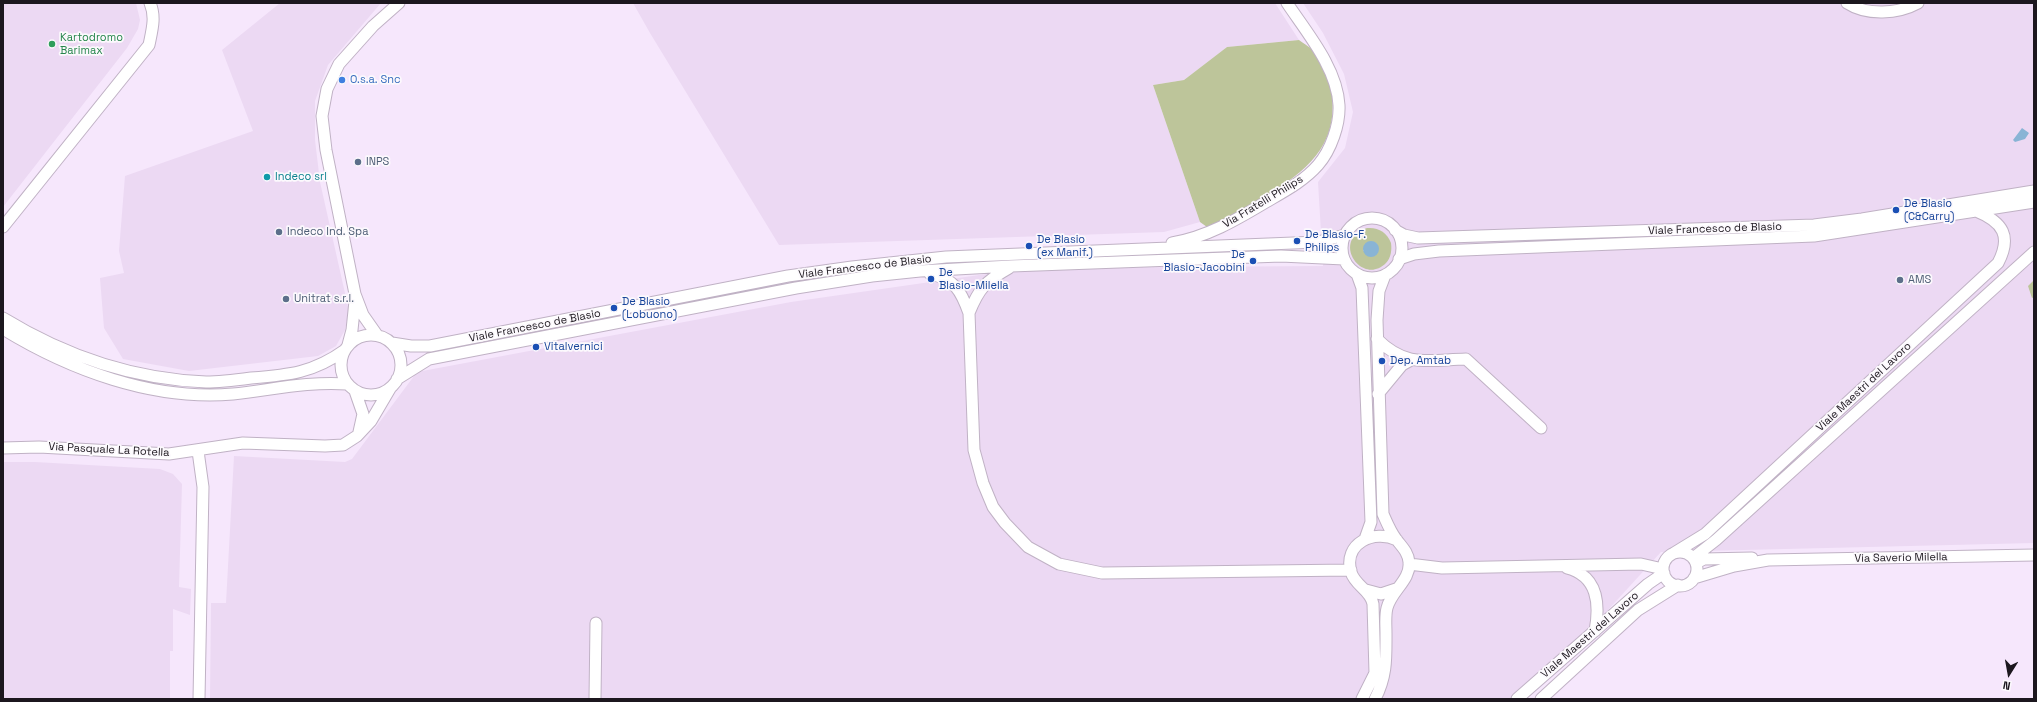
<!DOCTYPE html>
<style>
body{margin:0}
#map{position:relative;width:2037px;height:702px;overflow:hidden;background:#f6e7fc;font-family:"Space Grotesk",sans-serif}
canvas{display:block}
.frame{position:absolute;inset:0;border:4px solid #1c171e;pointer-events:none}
.north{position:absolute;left:1989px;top:654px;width:40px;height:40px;-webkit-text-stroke:3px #fcf9fd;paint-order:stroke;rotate:191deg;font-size:11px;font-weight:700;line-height:16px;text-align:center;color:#1c171e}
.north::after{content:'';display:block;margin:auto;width:14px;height:18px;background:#1c171e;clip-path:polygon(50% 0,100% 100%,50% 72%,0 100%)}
</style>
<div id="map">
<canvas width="2037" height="702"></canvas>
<div class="frame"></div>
<div class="north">N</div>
</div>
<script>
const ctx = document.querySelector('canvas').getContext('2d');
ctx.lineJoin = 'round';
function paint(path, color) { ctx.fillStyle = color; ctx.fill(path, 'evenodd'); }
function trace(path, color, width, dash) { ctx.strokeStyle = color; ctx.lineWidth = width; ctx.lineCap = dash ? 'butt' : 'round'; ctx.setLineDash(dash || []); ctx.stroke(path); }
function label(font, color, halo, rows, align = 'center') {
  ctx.font = font + ' "Space Grotesk",sans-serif'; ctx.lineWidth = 3.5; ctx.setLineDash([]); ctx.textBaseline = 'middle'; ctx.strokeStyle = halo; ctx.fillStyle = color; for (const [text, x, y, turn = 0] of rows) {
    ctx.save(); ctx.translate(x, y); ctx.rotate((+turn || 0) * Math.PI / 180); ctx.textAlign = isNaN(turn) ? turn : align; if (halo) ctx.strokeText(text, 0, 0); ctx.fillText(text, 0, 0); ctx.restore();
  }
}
paint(new Path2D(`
 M 3,3 L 136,3 L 140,20 L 138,29 L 127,48 L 3,207 Z
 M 280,3 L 381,3 L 328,65 L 315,101 L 315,140 L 320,182 L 349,311 L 345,330 L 336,346 L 318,356 L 189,371 L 123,359 L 104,328 L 100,278 L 124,273 L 119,251 L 125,176 L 253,131 L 222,50 Z
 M 633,3 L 1275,3 L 1299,40 L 1227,47 L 1184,80 L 1153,85 L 1200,222 L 1164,232 L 779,245 L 650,33 Z
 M 1303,3 L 2034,3 L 2034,543 L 1661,552 L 1597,622 L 1511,699 L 210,699 L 211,603 L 226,603 L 234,456 L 345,462 L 352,459 L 417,372 L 791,302 L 1028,268 L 1323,266 L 1318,182 L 1345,148 L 1353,112 L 1344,74 L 1323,33 Z
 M 3,462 L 35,462 L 160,469 L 173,474 L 182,484 L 179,587 L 191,589 L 190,615 L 173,609 L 173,651 L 170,651 L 170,699 L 3,699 Z`), '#ecd9f3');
paint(new Path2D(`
 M 1299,40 C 1304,44 1312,48 1316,53 C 1324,64 1330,82 1332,96 C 1338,146 1305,172 1266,196 C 1247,208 1228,218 1207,227 L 1200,222 L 1153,85 L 1184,80 L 1227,47 Z
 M 1367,228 C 1378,227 1387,232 1391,243 C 1392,250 1391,258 1386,263 C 1362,287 1330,240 1367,228 ZM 1376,243 L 1378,247 L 1367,255 L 1363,250 Z
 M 2034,280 L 2034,297 L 2032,298 L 2028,286 Z`), '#bdc59a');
paint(new Path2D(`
 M 2022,128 L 2029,133 L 2025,139 L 2015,142 L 2013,140 Z
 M1363 249a8 8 0 1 1 16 0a8 8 0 1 1-16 0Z`), '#89b4d5');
const minor = new Path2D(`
 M 1847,3 C 1867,16 1898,14 1918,3
 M1342 248a30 30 0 1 1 60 0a30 30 0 1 1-60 0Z
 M 3,227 L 149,45 C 152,30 156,17 150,3
 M 1395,230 L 1404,235 L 1418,238 L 1814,225 L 1862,219 L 2034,191
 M 1172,243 C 1207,237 1236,220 1266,202 C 1285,191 1304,181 1318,165 C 1331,150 1340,124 1339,105 C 1337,68 1307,33 1287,3
 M 1399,259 L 1414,254 L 1439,251 L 1814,236 L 2034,202
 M 930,274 C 955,279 961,291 969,313 L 974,450 L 983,483 L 993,507 L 1005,523 L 1028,547 L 1059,564 L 1102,573 L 1351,570
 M 1357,274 L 1362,288 L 1371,522 L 1365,539
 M 969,313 C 979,288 986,281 1009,268
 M 3,318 C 65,356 133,379 206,382 C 220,382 236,380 251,378 C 289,375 313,373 345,350
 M 3,329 C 70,370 153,401 233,394 C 271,390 309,381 347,384
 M 377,335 L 363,315 L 355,294 L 326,150 L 322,116 L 327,89 L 339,64 L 373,26 L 399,3
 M341 365a30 30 0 1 1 60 0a30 30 0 1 1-60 0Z
 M 1377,339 C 1406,368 1428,360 1466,359 L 1541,428
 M 392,343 L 411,346 L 430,346 L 788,276 L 852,267 L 946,257 L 1318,242 L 1345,235
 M 348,345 L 352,330 L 355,301
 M 397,379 L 429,359 L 796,288 L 872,276 L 920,271 L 1011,266 L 1281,256 L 1344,259
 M 355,391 L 363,414 L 359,432
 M 1378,394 L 1402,365 L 1411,360
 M 3,448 L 39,447 L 169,454 L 243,443 L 325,446 L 343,445 L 357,436 L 371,421 L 391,387
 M 198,451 L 203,487 L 199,699
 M1663 569a17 17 0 1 1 34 0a17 17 0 1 1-34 0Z
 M 1674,553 L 1705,534 L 1998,263 C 2012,236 2003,222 1976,211
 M 1693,558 L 1716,540 L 2034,252
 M 1696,563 L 1704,559 L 1752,558
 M 1409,564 L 1442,568 L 1641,564 L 1663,569
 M 1567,568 C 1598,576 1600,604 1595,631
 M 1694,578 L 1734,566 L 1768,560 L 2034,555
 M 1366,590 L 1381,594 L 1396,589
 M 595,699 L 596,623
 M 1362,699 L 1375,673 L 1373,604 C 1371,590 1355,586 1351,572 C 1343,543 1374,529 1397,540
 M 1375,699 C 1387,676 1386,658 1386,633 C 1386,625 1385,616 1387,608 C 1391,591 1411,580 1409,562 C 1408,552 1402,547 1396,539 C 1390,531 1387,523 1383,514 L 1377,320 L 1379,291 L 1385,275
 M 1517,699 L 1648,584 L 1664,573
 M 1541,699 L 1638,610 L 1678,585`);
trace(minor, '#c0b2c5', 13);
trace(minor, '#fff', 11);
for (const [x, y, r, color] of [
 [52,44,4,"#2e9e5b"],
 [342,80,4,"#3f7fe0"],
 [358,162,4,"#5c6f8a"],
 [267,177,4,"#0f9aa8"],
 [1896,210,4,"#1a4fb4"],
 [279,232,4,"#5c6f8a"],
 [1297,241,4,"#1a4fb4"],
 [1029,246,4,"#1a4fb4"],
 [1253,261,4,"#1a4fb4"],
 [931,279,4,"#1a4fb4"],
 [1900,280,4,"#5c6f8a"],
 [286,299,4,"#5c6f8a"],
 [614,308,4,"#1a4fb4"],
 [536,347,4,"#1a4fb4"],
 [1382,361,4,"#1a4fb4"]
]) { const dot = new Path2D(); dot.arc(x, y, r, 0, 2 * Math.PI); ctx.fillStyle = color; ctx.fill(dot); trace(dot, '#fcf9fd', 1.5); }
label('11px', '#27864d', '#fcf9fd', [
 ["Kartodromo",60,38],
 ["Barimax",60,51]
], 'left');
label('11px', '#366cbe', '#fcf9fd', [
 ["O.s.a. Snc",350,80]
], 'left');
label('11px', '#4e5e75', '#fcf9fd', [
 ["INPS",366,162],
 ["Indeco Ind. Spa",287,232],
 ["AMS",1908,280],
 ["Unitrat s.r.l.",294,299]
], 'left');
label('11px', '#0d838f', '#fcf9fd', [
 ["Indeco srl",275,177]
], 'left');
label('11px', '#1c171e', '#fcf9fd', [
 ["Via Fratelli Philips",1263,202,-31],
 ["Viale Francesco de Blasio",1715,229,-2],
 ["Viale Francesco de Blasio",865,267,-7],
 ["Viale Francesco de Blasio",535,326,-11],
 ["Viale Maestri del Lavoro",1864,387,-43],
 ["Via Pasquale La Rotella",109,450,3],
 ["Via Saverio Milella",1901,558,-1],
 ["Viale Maestri del Lavoro",1590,635,-41]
]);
label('11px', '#164399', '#fcf9fd', [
 ["De Blasio",1904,204],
 ["(C&Carry)",1904,217],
 ["De Blasio-F.",1305,235],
 ["Philips",1305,248],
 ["De Blasio",1037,240],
 ["(ex Manif.)",1037,253],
 ["De",1245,255,"right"],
 ["Blasio-Jacobini",1245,268,"right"],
 ["De",939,273],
 ["Blasio-Milella",939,286],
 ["De Blasio",622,302],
 ["(Lobuono)",622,315],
 ["Vitalvernici",544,347],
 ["Dep. Amtab",1390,361]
], 'left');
</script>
